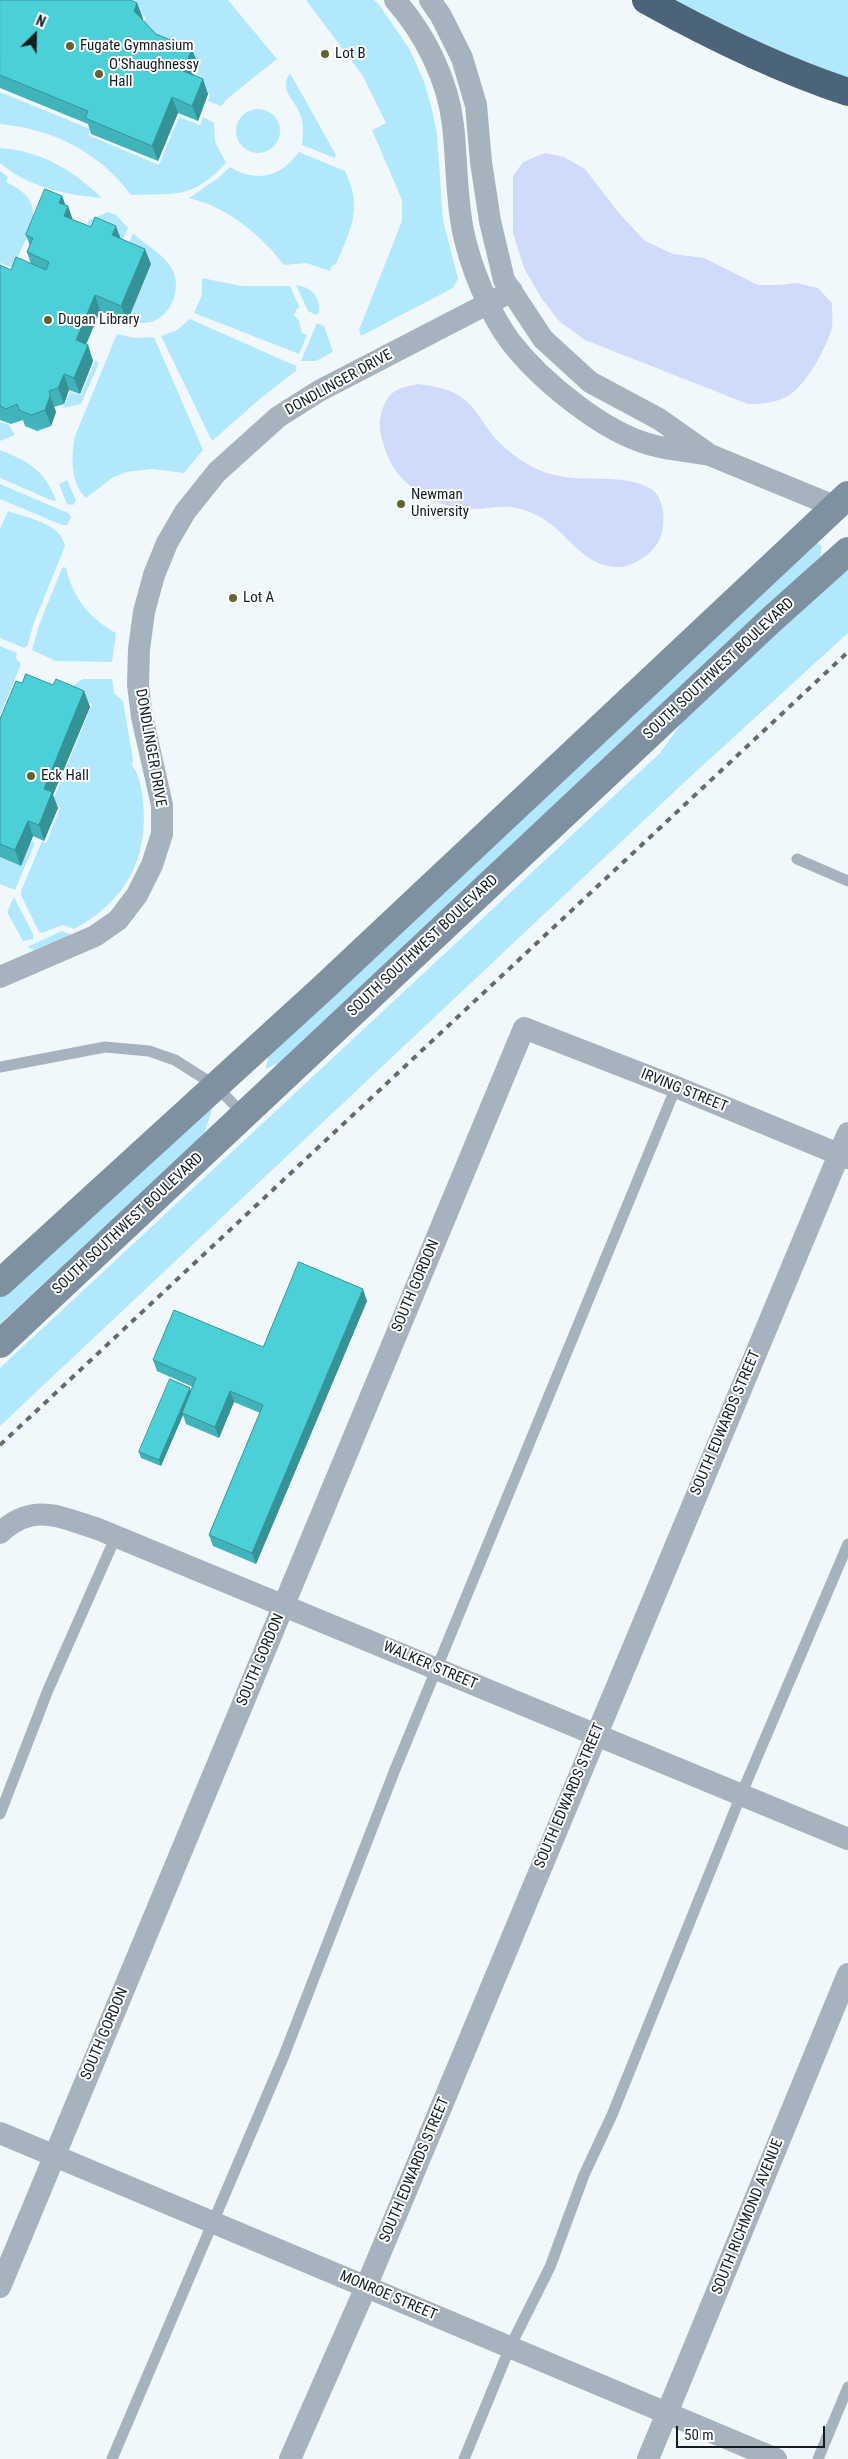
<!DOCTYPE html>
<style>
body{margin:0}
#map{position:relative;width:848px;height:2459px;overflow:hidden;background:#f0f8fb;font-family:"Roboto Condensed",sans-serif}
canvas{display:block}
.north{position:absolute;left:10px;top:10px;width:50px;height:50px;-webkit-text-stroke:4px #fff;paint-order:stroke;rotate:23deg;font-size:14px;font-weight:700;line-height:20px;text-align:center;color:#101e24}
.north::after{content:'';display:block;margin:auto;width:18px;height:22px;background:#101e24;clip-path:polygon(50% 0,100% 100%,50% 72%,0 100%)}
.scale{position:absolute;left:676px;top:2426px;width:149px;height:22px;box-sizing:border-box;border:2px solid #101e24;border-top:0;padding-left:6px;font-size:15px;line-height:18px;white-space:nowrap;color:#101e24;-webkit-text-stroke:4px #fff;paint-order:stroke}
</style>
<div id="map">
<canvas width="848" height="2459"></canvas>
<div class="north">N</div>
<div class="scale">50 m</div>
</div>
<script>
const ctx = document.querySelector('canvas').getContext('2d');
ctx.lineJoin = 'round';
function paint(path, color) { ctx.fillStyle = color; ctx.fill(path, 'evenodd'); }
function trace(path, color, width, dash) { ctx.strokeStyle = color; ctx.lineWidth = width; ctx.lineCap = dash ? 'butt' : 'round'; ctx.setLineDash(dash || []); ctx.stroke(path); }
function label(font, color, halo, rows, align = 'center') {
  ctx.font = font + ' "Roboto Condensed",sans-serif'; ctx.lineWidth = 4; ctx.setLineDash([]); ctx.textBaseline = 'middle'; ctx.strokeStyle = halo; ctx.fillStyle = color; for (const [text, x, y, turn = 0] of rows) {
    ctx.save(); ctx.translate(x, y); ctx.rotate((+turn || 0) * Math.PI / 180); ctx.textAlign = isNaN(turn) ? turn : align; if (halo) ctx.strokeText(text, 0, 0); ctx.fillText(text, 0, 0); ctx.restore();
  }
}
paint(new Path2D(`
 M 109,0 L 228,0 L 277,59 L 228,98 L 221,106 L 208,101 L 210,94 L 192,86 L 200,64 L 165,49 L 142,27 L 146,17 Z
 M 306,0 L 374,0 L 380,6 L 410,50 L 424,82 L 431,106 L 437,134 L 443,221 L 458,279 L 453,288 L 361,336 L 359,330 L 402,221 L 402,200 L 372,130 L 386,123 L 363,76 Z
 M 672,0 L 848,0 L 848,80 L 755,43 Z
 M 290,73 L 336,155 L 335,158 L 302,145 C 303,135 304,126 301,116 C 295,99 278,91 290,73 Z
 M 0,92 L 90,129 L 88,135 L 159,165 L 179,117 L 200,125 L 203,117 L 214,123 L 215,142 L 226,163 C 191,200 177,193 131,195 C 99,152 53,129 0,124 Z
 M236 131a22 22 0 1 1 44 0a22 22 0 1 1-44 0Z
 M 0,148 C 41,151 73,170 102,198 C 66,195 28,187 0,163 Z
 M 299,152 L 345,171 C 363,208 351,229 336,264 L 332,266 L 330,271 L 306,263 L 284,265 C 260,234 227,207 189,198 L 217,179 L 230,167 C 256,183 281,177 299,152 Z
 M 0,171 L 8,177 L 6,182 C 53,204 28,231 13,268 L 0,263 Z
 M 108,212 L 116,215 L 128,228 L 122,242 L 82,237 L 89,220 Z
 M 133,233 C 145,245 166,255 173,271 C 181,289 172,313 154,321 C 145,324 136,323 127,322 L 151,265 L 125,253 Z
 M 202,278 L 241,286 L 290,286 L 300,308 L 298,307 L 294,315 L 299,321 L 302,333 L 307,335 L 299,354 L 194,313 L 202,295 Z
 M 296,285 C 312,287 321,298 319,313 L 316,315 L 308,311 Z
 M 190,319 L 296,366 L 296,371 L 261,398 L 212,441 L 161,336 L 177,330 Z
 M 317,323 L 324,326 L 333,352 L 316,361 L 301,361 Z
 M 117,334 L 135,338 L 154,337 L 203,450 L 184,473 L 152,469 L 126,472 L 112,478 L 86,498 C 70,483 71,456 75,436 Z
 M 95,361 L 99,363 L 81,404 L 63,408 L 70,392 L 81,395 Z
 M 0,422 L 9,425 L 15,435 L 0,441 Z
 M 0,450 C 29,462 44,469 56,500 L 53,501 L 0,478 Z
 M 67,480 L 76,500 L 73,505 L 67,504 L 59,484 Z
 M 0,484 L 68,513 L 71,517 L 67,525 L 62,525 L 0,499 Z
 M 8,511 C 27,518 61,523 65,546 L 33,625 L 28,645 L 24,648 L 0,638 L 0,529 Z
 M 817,543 L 822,546 L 820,557 L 284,1061 L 265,1069 L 271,1049 L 811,545 Z
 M 848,563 L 848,633 L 690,777 L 0,1426 L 0,1368 L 660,753 L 688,714 Z
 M 64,567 L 66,568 C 73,598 89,618 116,633 L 112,662 L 56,661 L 32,650 L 39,625 L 62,568 Z
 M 0,646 L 17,653 L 16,658 L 21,664 L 0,715 Z
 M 83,679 L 112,679 L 114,693 L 123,701 L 133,760 L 132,765 C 139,773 142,790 143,801 C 149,859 125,902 74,929 L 63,925 L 42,933 L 39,932 L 21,895 L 21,891 L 42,841 L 46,843 L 61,807 L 52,803 L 92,704 L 64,692 Z
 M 31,841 L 35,843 L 15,890 L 0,884 L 0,857 L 21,866 Z
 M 14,897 L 33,934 L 33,939 L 23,941 L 7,912 Z
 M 62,931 L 72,935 L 34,950 L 27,947 Z
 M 207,1110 L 212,1110 L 204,1134 L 0,1324 L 0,1294 Z`), '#b2e8fd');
paint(new Path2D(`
 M 545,153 L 564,157 L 585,169 L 618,212 L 645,241 L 673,254 L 704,258 L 758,285 L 781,285 L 797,283 L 818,288 L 832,303 C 832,311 833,319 832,327 C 827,347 805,388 786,397 C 774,403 762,404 748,404 L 585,340 L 559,321 L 542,299 L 524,268 L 513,233 L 513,176 L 523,162 Z
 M 418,384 C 432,386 446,388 458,395 C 476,406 482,423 495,438 C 507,451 527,466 544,472 C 566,480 588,478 611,479 C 625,480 638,481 651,489 C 666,498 667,530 657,544 C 649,556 631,568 616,567 C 579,565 567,529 536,515 C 508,501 498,509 470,509 C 437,508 401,488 388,457 C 383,443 377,429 381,414 C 388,390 396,389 418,384 Z`), '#d0dbfb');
trace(new Path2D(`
 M 797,859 L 848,881
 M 0,1067 L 105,1047 L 149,1051 L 175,1060 L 216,1086 L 244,1115
 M 0,1814 L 48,1690 L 116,1536
 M 112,2459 L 283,2058 L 394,1772 L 676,1087
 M 464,2459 L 510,2347 L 550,2267 L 584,2175 L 612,2115 L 741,1795 L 848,1544
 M 818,2459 L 848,2387`), '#a6b2bd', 11);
trace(new Path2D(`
 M 395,0 C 425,34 448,80 453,125 C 457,160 456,196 463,231 C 470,265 489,313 510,341 C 540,380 604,433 652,445 C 669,450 687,451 704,454
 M 430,0 L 441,16 L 462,58 L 476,105 L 481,162 L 490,221 L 504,280 L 543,339 L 590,382 L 659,419 L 710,455 L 834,506
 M 0,977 L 95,936 L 118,920 L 137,895 L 152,865 L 162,834 L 162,805 L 142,717 L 138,685 L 139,649 L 144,612 L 154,575 L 167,543 L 185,512 L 217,472 L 278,417 L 319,391 L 512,291
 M 0,1533 C 33,1502 60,1517 98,1529 L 848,1839
 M 0,2133 L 776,2459
 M 0,2287 L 524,1028 L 676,1087 L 848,1158
 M 290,2459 L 366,2287 L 848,1133
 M 648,2459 L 848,1974`), '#a6b2bd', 22);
trace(new Path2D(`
 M 0,1283 L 322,989 L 848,495
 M 0,1344 L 771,620 L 848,551`), '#7f90a0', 28);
trace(new Path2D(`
 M 646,0 C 711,36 778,69 848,92`), '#4c647a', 28);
trace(new Path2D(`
 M 0,1445 L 848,652`), '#616c71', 4, [6, 6]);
paint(new Path2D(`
 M 0,0 L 137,3 L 143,19 L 142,20 L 156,34 L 198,64 L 194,75 L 208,94 L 198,121 L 178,113 L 158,161 L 91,134 L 88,124 L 0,88 Z
 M 62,196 L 65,205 L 68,206 L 73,220 L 121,239 L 151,264 L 127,322 L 100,311 L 86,345 L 88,345 L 93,361 L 80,394 L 69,390 L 64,404 L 54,407 L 56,412 L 51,426 L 37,431 L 25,426 L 23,420 L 11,424 L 0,420 L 0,265 L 11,270 L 31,264 L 27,252 L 30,246 L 26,235 Z
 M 22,683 L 53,685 L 84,691 L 90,707 L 53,795 L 58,808 L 44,841 L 33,836 L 21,866 L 0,857 L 0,719 Z
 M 367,1301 L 256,1564 L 213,1546 L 209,1535 L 260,1413 L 234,1402 L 219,1438 L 186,1424 L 183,1415 L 161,1466 L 141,1458 L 139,1452 L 191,1391 L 193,1387 L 157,1371 L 153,1360 L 263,1347 Z`), '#41b3ba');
paint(new Path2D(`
 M 137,3 L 143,19 L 140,27 L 134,11 Z
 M 192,49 L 198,64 L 189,86 L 183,71 Z
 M 203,79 L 208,94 L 198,121 L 192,106 Z
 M 172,97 L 178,113 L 158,161 L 152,146 Z
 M 62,196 L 67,209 L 68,206 L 73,222 L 69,232 L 59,203 Z
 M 116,226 L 122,242 L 112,235 Z
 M 145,249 L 151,264 L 127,322 L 121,306 Z
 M 95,295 L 100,311 L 81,356 L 76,340 Z
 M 88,345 L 93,361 L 80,394 L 74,378 Z
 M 64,374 L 69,390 L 64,404 L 58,388 Z
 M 50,396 L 56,412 L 51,426 L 45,410 Z
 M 84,691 L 90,707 L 53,795 L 58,808 L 44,841 L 39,825 L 44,789 Z
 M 28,821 L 33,836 L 21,866 L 15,850 Z
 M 363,1289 L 367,1301 L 256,1564 L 252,1553 Z
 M 190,1388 L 192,1394 L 182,1413 L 183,1415 L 161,1466 L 159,1460 Z
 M 230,1391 L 234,1402 L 219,1438 L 215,1427 Z`), '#359297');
const building = new Path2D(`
 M 0,0 L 130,0 L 137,3 L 134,11 L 156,34 L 192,49 L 183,71 L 203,79 L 192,106 L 172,97 L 152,146 L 85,118 L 88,111 L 0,75 Z
 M 45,189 L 62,196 L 59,203 L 68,206 L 64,216 L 91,227 L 95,217 L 116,226 L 112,235 L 145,249 L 121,306 L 95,295 L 76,340 L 88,345 L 74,378 L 64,374 L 58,388 L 49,391 L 50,396 L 45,410 L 31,415 L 19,410 L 17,404 L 6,409 L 0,406 L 0,265 L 11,270 L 16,257 L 46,270 L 49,262 L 27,252 L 33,238 L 26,235 Z
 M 26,674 L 53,685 L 56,679 L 84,691 L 44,789 L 52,792 L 39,825 L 28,821 L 15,850 L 0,844 L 0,719 L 16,681 L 22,683 Z
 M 299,1262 L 363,1289 L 252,1553 L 209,1535 L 263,1405 L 230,1391 L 215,1427 L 182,1413 L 196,1378 L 153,1360 L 174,1310 L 263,1347 Z
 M 170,1379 L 190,1388 L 159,1460 L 139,1452 Z`);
paint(building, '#4cd0d8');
trace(building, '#359297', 1);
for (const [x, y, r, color] of [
 [70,46,5,"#636330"],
 [325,54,5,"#636330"],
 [99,74,5,"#636330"],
 [48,320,5,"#636330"],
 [401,504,5,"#636330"],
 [233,598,5,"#636330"],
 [31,776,5,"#636330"]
]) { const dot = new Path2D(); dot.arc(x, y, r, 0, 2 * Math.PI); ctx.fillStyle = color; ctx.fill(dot); trace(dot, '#fff', 2); }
label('15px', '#101e24', '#fff', [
 ["Fugate Gymnasium",80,46],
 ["Lot B",335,54],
 ["O'Shaughnessy",109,65],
 ["Hall",109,82],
 ["Dugan Library",58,320],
 ["Newman",411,495],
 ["University",411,512],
 ["Lot A",243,598],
 ["Eck Hall",41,776]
], 'left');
label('15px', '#101e24', '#fff', [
 ["DONDLINGER DRIVE",339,383,-29],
 ["SOUTH SOUTHWEST BOULEVARD",719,669,-43],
 ["DONDLINGER DRIVE",150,748,80],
 ["SOUTH SOUTHWEST BOULEVARD",423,946,-43],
 ["IRVING STREET",684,1091,22],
 ["SOUTH SOUTHWEST BOULEVARD",128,1224,-43],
 ["SOUTH GORDON",416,1286,-67],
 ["SOUTH EDWARDS STREET",726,1423,-67],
 ["SOUTH GORDON",261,1660,-67],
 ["WALKER STREET",430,1666,23],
 ["SOUTH EDWARDS STREET",570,1796,-67],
 ["SOUTH GORDON",105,2034,-67],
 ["SOUTH EDWARDS STREET",415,2170,-67],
 ["SOUTH RICHMOND AVENUE",748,2217,-68],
 ["MONROE STREET",388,2296,23]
]);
</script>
